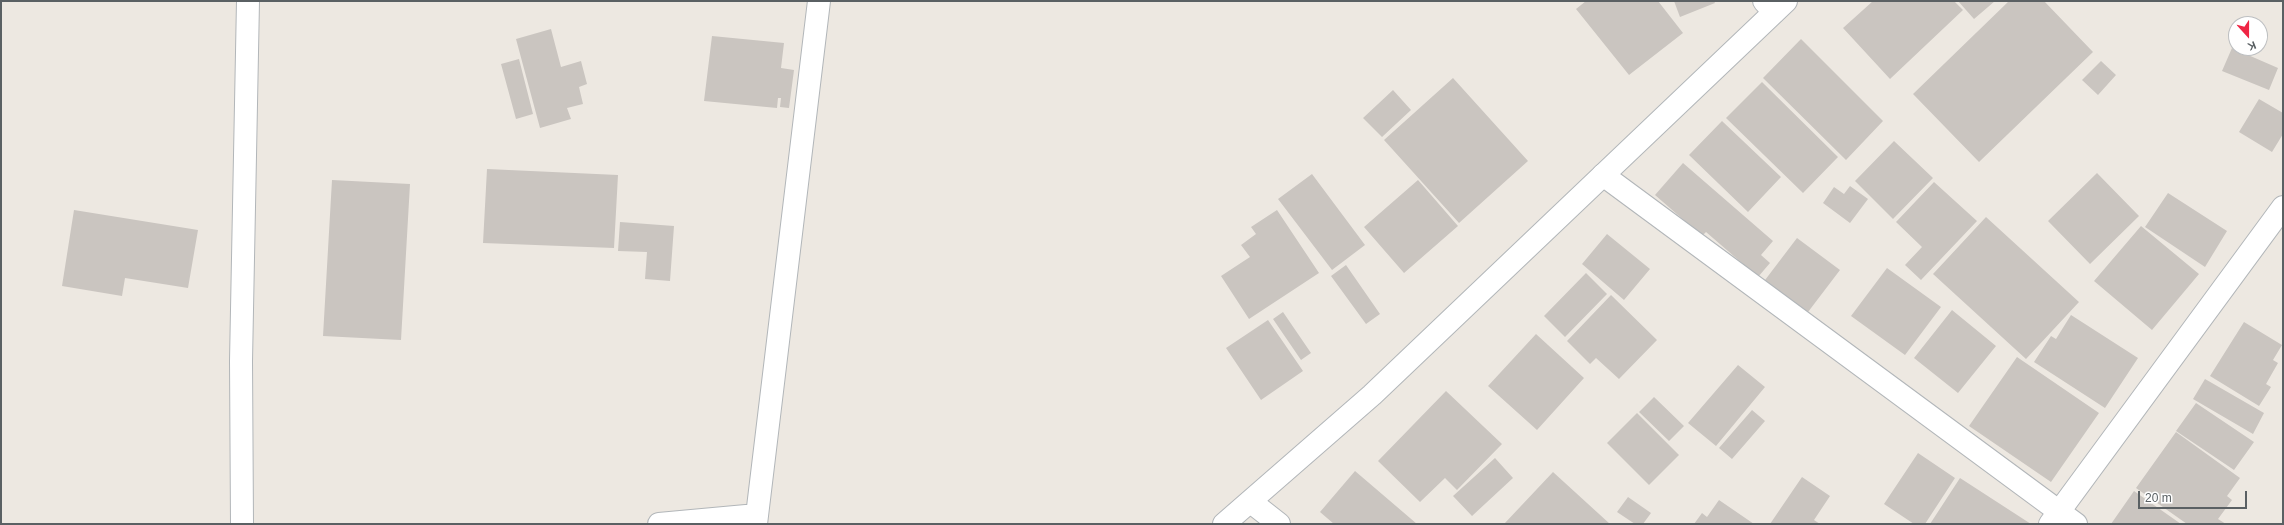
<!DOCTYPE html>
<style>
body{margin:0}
#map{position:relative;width:2284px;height:525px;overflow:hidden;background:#ede8e1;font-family:Arial,sans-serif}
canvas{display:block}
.frame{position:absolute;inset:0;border:2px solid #5a6063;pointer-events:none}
.north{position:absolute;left:2228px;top:16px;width:40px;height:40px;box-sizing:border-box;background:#fff;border:1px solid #bdbfc1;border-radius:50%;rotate:159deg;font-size:11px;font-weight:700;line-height:16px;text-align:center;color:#5a6063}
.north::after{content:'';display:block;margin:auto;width:14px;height:18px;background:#ef2544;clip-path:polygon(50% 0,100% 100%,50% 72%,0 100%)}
.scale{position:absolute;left:2138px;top:491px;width:109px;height:18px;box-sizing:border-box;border:2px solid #5a6063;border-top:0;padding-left:5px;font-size:12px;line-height:14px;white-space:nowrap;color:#5a6063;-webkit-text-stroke:3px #fff;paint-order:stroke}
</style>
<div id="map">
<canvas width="2284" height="525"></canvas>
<div class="frame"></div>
<div class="north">K</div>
<div class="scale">20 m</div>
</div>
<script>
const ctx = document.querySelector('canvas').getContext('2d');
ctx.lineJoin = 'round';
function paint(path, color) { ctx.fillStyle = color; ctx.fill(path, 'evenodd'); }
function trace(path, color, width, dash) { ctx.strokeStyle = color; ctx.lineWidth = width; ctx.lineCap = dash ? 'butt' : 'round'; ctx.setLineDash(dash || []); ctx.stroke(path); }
paint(new Path2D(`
 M 1586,1 L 1658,1 L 1683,33 L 1629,75 L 1576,9 Z
 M 1674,1 L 1714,1 L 1715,3 L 1680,17 Z
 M 1873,1 L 1954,1 L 1963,10 L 1890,79 L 1843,28 Z
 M 1958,1 L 1995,1 L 1974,19 Z
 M 2009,1 L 2044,1 L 2093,52 L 1979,162 L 1913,94 Z
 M 551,29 L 561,67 L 581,61 L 587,84 L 579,87 L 583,104 L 567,108 L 571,119 L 540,128 L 516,39 Z
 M 712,36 L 784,43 L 781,68 L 794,70 L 789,108 L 780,107 L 781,98 L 778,98 L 777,108 L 704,101 Z
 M 1801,39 L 1883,121 L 1846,160 L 1763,78 Z
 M 2232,48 L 2278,68 L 2269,90 L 2222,71 Z
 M 519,59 L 533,114 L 516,119 L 501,64 Z
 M 2101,61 L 2116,75 L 2098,95 L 2082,80 Z
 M 1453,78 L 1528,161 L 1459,223 L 1384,140 Z
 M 1762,82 L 1838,157 L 1803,193 L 1726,118 Z
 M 1393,90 L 1411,110 L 1382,137 L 1363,118 Z
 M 2259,99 L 2283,113 L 2283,134 L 2272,152 L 2239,132 Z
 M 1722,121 L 1781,177 L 1748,212 L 1689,155 Z
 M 1894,141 L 1933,178 L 1893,219 L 1855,181 Z
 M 1683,163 L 1773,241 L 1761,255 L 1770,263 L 1758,277 L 1706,232 L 1702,236 L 1655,195 Z
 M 487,169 L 618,175 L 614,248 L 483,243 Z
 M 2097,173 L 2139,216 L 2090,264 L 2048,221 Z
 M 1312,174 L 1365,245 L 1332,270 L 1278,199 Z
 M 332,180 L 410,184 L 401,340 L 323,336 Z
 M 1418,180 L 1458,226 L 1404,273 L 1364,227 Z
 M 1934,182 L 1977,221 L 1921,280 L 1905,265 L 1922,247 L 1896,222 Z
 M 1850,186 L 1868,199 L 1850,223 L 1823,203 L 1834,187 L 1844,194 Z
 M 2168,193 L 2227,231 L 2205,267 L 2145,227 Z
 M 74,210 L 198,230 L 188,288 L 125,278 L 122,296 L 62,286 Z
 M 1277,210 L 1319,273 L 1249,319 L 1221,276 L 1250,257 L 1241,245 L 1256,234 L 1251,227 Z
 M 1986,217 L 2079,302 L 2026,359 L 1933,274 Z
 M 620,222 L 674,226 L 670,281 L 645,279 L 647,252 L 618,251 Z
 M 2141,226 L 2199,274 L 2152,330 L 2094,281 Z
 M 1607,234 L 1650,269 L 1624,300 L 1582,264 Z
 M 1797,238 L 1840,270 L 1805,316 L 1762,284 Z
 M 1346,265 L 1380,314 L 1366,324 L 1331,276 Z
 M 1887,268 L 1941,307 L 1905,355 L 1851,316 Z
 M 1586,273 L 1607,294 L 1565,337 L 1544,316 Z
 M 1611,295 L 1657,340 L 1619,379 L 1596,358 L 1590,364 L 1567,341 Z
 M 1952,310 L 1996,346 L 1958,393 L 1914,358 Z
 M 1283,312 L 1311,353 L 1301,360 L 1273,319 Z
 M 2071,315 L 2138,358 L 2105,408 L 2034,362 L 2051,336 L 2056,339 Z
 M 1268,320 L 1303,371 L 1261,400 L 1226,348 Z
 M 2244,322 L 2282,345 L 2273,360 L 2278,363 L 2266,384 L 2271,387 L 2259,406 L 2210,376 Z
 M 1536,334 L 1584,378 L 1537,430 L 1488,386 Z
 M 2017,357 L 2099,413 L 2051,482 L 1969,426 Z
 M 1738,365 L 1765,387 L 1716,446 L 1688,423 Z
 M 2205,379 L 2264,413 L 2253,434 L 2193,399 Z
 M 1446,391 L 1502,444 L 1457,490 L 1445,478 L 1420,502 L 1378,461 Z
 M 1654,397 L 1684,426 L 1669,441 L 1639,412 Z
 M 2196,403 L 2254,442 L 2234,470 L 2176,431 Z
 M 1752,410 L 1765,421 L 1732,459 L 1719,448 Z
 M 1637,413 L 1679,455 L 1649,485 L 1607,443 Z
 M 2176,432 L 2240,478 L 2227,496 L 2232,500 L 2218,519 L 2226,524 L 2187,524 L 2136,488 Z
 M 1918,453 L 1955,478 L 1925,524 L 1914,524 L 1884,504 Z
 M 1495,458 L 1513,478 L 1472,516 L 1453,496 Z
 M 1355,471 L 1417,524 L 1334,524 L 1320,512 Z
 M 1553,472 L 1610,524 L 1504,524 Z
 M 1802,477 L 1830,496 L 1814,520 L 1820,524 L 1770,524 Z
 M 1960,478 L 2031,524 L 1930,524 Z
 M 2134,491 L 2181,524 L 2111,524 Z
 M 1628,497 L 1651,513 L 1643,524 L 1635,524 L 1617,512 Z
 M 1719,500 L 1754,524 L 1694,524 L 1702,513 L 1707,517 Z`), '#cac5c0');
const minor = new Path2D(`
 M 1764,1 L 1774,12
 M 1603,175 L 2076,524
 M 1251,502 L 1279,524
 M 242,524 L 241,361 L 248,1
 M 659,524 L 757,515
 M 756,524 L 819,1`);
const tertiary = new Path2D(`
 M 1224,524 L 1372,395 L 1786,1
 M 2050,524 L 2283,207`);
trace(minor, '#b2b6b9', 24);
trace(tertiary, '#b2b6b9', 24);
trace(minor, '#fff', 22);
trace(tertiary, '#fff', 22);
</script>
